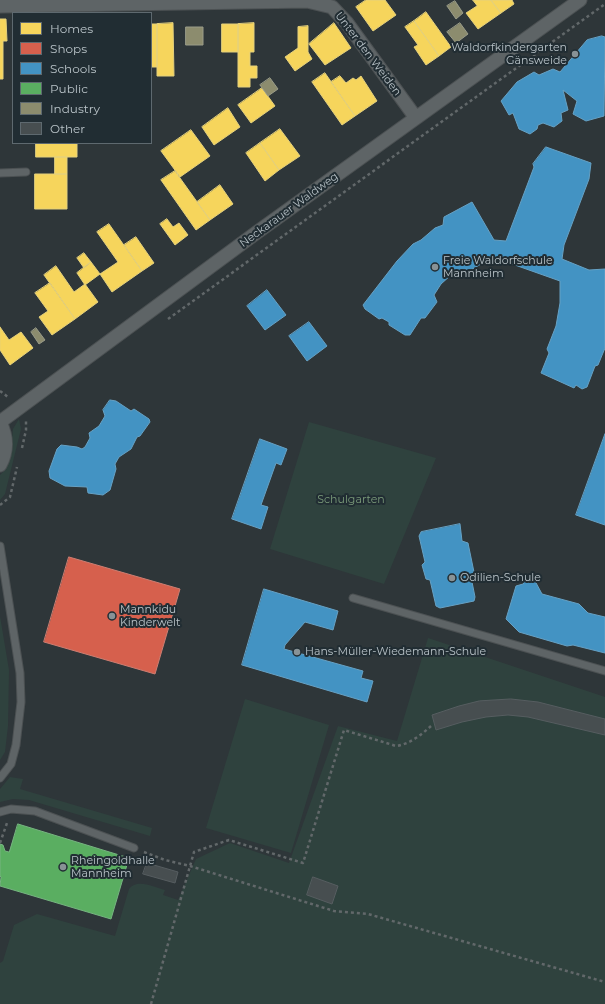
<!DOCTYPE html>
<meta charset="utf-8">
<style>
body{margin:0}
#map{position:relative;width:605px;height:1004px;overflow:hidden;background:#2e3639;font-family:Montserrat,sans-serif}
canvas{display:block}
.legend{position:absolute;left:12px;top:12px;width:140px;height:132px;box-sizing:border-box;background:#212d33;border:1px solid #5e696f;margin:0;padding:5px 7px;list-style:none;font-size:12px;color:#b9c3c8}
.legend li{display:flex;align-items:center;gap:8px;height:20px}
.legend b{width:20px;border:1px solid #5e696f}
</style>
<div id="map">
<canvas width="605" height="1004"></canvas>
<ul class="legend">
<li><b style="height:11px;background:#f6d55c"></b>Homes</li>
<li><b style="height:11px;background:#d6604d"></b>Shops</li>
<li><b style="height:11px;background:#4393c3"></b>Schools</li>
<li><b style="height:11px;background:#5aae61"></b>Public</li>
<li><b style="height:11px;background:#8c8c6e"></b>Industry</li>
<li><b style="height:11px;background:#474e50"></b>Other</li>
</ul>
</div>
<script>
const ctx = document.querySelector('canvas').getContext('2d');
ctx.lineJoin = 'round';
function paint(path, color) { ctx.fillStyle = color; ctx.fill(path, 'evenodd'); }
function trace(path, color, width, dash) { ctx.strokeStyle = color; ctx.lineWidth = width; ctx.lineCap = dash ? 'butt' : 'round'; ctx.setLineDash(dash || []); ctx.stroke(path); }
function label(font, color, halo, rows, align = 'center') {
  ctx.font = font + ' Montserrat,sans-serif'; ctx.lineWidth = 4; ctx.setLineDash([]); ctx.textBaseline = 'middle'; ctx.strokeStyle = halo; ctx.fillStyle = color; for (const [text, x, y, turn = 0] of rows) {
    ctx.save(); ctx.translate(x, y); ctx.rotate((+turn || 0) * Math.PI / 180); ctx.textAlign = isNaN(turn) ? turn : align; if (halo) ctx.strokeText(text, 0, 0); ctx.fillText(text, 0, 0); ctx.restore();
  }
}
paint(new Path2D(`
 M 19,419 L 21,429 L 5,494 L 0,500 L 0,475 L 6,469 L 10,458 L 13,429 Z
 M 309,422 L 436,458 L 384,584 L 270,549 Z
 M 0,616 L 9,670 L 8,726 L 5,752 L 0,760 Z
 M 428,638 L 605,697 L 605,1004 L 0,1004 L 0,963 L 3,961 L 14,925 L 37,914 L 115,936 L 129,889 C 137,878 154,887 165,890 L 163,895 L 178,900 L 196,859 L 230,843 L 289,863 L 338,726 L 397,741 Z
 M 245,699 L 329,725 L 291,853 L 206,828 Z
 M 10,777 L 23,779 L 20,789 L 152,828 L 150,836 L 29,800 L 13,799 L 0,802 L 0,789 Z`), '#2f423e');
const homes = new Path2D(`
 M 366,0 L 385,0 L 396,15 L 373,31 L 356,7 Z
 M 473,0 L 491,0 L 501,13 L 478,29 L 466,13 L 477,6 Z
 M 491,0 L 512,0 L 514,4 L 501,13 Z
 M 426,12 L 451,47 L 439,56 L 414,21 Z
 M 0,19 L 6,19 L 7,41 L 3,41 L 3,79 L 0,79 Z
 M 414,21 L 439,56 L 426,65 L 414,47 L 418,45 L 405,27 Z
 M 173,23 L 174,76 L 157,76 L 157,24 Z
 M 254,23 L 254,52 L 250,52 L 250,66 L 257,66 L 257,78 L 250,78 L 250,87 L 238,87 L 238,24 Z
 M 334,23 L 351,48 L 325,65 L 309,44 Z
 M 151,24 L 157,24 L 157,67 L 151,67 Z
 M 222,24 L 238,24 L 238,52 L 222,52 Z
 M 308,26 L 308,52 L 312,59 L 295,71 L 285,57 L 298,48 L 298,27 Z
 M 325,73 L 355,116 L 342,125 L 312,82 Z
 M 340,76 L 346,83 L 353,78 L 356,80 L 361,76 L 377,101 L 355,116 L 331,82 Z
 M 262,88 L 275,106 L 251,123 L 238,105 Z
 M 228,108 L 240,127 L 214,145 L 202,127 Z
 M 280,129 L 300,156 L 279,170 L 260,143 Z
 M 191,130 L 210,156 L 180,177 L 161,151 Z
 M 36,143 L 77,143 L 77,157 L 36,157 Z
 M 260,143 L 279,170 L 265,181 L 246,153 Z
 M 55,157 L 67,157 L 67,174 L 55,174 Z
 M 175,171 L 210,220 L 196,230 L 161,180 Z
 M 35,174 L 67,174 L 67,209 L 35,209 Z
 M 220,185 L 233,204 L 210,220 L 197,202 Z
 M 167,219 L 173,227 L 179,223 L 188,235 L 175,245 L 160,224 Z
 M 109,224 L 142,271 L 112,292 L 100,274 L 118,262 L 97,232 Z
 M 136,237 L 154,263 L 142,271 L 124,245 Z
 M 84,253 L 91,262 L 84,268 L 77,258 Z
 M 91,262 L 100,274 L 85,285 L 77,273 Z
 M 56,266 L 74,292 L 85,284 L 98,302 L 75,319 L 44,275 Z
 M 50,283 L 75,319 L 52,335 L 39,317 L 48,311 L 35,293 Z
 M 0,327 L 9,340 L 21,332 L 33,348 L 10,365 L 0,350 Z`);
paint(homes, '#f6d55c');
trace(homes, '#e4d07c', 1);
const shops = new Path2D(`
 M 69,557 L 180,589 L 155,674 L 44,642 Z`);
paint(shops, '#d6604d');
trace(shops, '#cd7e72', 1);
const schools = new Path2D(`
 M 602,36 L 605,37 L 604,116 L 586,121 L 573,114 L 577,101 L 563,90 L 568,110 L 561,113 L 562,121 L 554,127 L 543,123 L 538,125 L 537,129 L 530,134 L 519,129 L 513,113 L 509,115 L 501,101 L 517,82 L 534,72 L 539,75 L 553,69 L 560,72 L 587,40 Z
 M 546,147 L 591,163 L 589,179 L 564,245 L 562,259 L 589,270 L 605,269 L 605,348 L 598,365 L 595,366 L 587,387 L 582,389 L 576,385 L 574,388 L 541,373 L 549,353 L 547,349 L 556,326 L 560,303 L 560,281 L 498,259 L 484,260 L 481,264 L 469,271 L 466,269 L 451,275 L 441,284 L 434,295 L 437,302 L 425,318 L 421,318 L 410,335 L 405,335 L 389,325 L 389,322 L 382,318 L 379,319 L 365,309 L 363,305 L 397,261 L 413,244 L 421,240 L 435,228 L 443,225 L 444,217 L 472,202 L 494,240 L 506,241 L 534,167 L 533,164 Z
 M 267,290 L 286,315 L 265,330 L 247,306 Z
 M 309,322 L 327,346 L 307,361 L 289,336 Z
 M 110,400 L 116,401 L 131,411 L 134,409 L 149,419 L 150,422 L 140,436 L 137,437 L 131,449 L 119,457 L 115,464 L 116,469 L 110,490 L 103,495 L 88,493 L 87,487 L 65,486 L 50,478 L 49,471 L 57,449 L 61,445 L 77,447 L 82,449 L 85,447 L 90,438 L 89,433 L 99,426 L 105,416 L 103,410 Z
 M 605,434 L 605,525 L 576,515 Z
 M 260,439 L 287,449 L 281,465 L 276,463 L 261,505 L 268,507 L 261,529 L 232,519 Z
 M 460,524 L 462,541 L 468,543 L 475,577 L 472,582 L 475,597 L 474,601 L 440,608 L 436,606 L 430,580 L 426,579 L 422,565 L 425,562 L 419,536 L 421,532 Z
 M 525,580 L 535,581 L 542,594 L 579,604 L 588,613 L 605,617 L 605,653 L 573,645 L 567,646 L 519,632 L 506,619 L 516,586 L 523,584 Z
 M 264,589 L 338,611 L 333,630 L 305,622 L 285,645 L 284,649 L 363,671 L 361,678 L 373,681 L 367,702 L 242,665 Z`);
paint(schools, '#4393c3');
trace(schools, '#66a1c4', 1);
const public = new Path2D(`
 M 18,824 L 129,858 L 111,919 L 0,886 L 1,877 L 0,876 L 0,844 L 3,845 L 5,851 L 9,852 Z`);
paint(public, '#5aae61');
trace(public, '#76b480', 1);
const industry = new Path2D(`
 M 455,1 L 463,13 L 456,19 L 447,6 Z
 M 460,23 L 468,34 L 456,43 L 447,32 Z
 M 186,27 L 203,27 L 203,45 L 186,45 Z
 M 270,78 L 278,89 L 268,96 L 260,85 Z
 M 36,328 L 45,340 L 39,344 L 31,332 Z`);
paint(industry, '#8c8c6e');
trace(industry, '#9a9c89', 1);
const building = new Path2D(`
 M 511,699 L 538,702 L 605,719 L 605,735 L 528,717 L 508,715 L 486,717 L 462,722 L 436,730 L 432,715 L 459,706 L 479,701 Z
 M 147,863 L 178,872 L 175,883 L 143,874 Z
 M 313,877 L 338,886 L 332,904 L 307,895 Z`);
paint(building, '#474e50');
trace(building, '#565d60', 1);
const service = new Path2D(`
 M 0,173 L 26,172
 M 0,546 L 20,673 L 21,702 L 16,745 L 11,764 L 0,778
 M 353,598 L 605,671
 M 0,812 L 11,809 L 35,811 L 134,848`);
const minor = new Path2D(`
 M 0,6 L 307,1 L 332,7 L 347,23 L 416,118
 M 0,422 L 256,233 L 580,0
 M 0,422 C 7,437 8,450 0,465`);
trace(service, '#4c5153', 9);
trace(minor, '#4c5153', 15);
trace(new Path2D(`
 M 168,319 L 605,4
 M 0,391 L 8,397
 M 22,448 L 26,430 L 26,420
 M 0,505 L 10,497 L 17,467
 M 0,843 L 7,823
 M 144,852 L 165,860 L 190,866 L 334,911 L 368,914 L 605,982
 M 151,1004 L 194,852 L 229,840 L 303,863 L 344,730 L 396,746 C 410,744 421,735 431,726`), '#62686a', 2.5, [3, 3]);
trace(service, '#5e6466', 7);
trace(minor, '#5e6466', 13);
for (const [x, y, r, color] of [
 [575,54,4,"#889296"],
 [435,267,4,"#889296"],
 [452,578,4,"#889296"],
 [112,616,4,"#889296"],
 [297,652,4,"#889296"],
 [63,867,4,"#889296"]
]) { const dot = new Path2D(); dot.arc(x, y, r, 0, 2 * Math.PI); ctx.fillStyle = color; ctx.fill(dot); trace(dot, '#212d33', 1.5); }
label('11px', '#b9c3c8', '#212d33', [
 ["Waldorfkindergarten",567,48,"right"],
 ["Gänsweide",567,61,"right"],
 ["Freie Waldorfschule",443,261],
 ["Mannheim",443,274],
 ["Odilien-Schule",460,578],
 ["Mannkidu",120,610],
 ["Kinderwelt",120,623],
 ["Hans-Müller-Wiedemann-Schule",305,652],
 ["Rheingoldhalle",71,861],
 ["Mannheim",71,874]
], 'left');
label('11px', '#b9c3c8', '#212d33', [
 ["Unter den Weiden",368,54,53],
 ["Neckarauer Waldweg",289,210,-36]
]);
label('11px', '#7b9b7a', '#212d33', [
 ["Schulgarten",351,500]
]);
</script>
